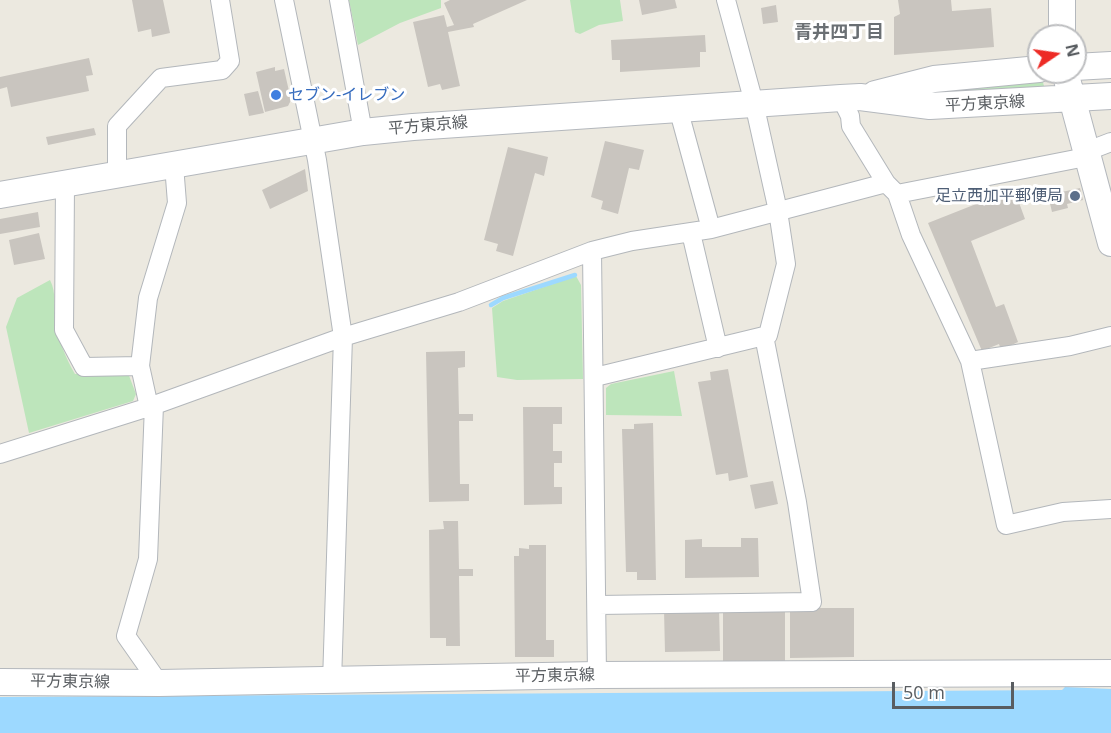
<!DOCTYPE html>
<meta charset="utf-8">
<style>
body{margin:0}
#map{position:relative;width:1111px;height:733px;overflow:hidden;background:#ece9e0;font-family:"Open Sans",sans-serif}
canvas{display:block}
.north{position:absolute;left:1027px;top:24px;width:60px;height:60px;box-sizing:border-box;background:#fff;border:2px solid #bdbec0;border-radius:50%;rotate:77deg;font-size:16px;font-weight:700;line-height:24px;text-align:center;color:#595d61}
.north::after{content:'';display:block;margin:auto;width:21px;height:27px;background:#ed2b25;clip-path:polygon(50% 0,100% 100%,50% 72%,0 100%)}
.scale{position:absolute;left:892px;top:682px;width:122px;height:27px;box-sizing:border-box;border:3px solid #595d61;border-top:0;padding-left:8px;font-size:18px;line-height:21px;white-space:nowrap;color:#595d61;-webkit-text-stroke:4px #fff;paint-order:stroke}
</style>
<div id="map">
<canvas width="1111" height="733"></canvas>
<div class="north">N</div>
<div class="scale">50 m</div>
</div>
<script>
const ctx = document.querySelector('canvas').getContext('2d');
ctx.lineJoin = 'round';
function paint(path, color) { ctx.fillStyle = color; ctx.fill(path, 'evenodd'); }
function trace(path, color, width, dash) { ctx.strokeStyle = color; ctx.lineWidth = width; ctx.lineCap = dash ? 'butt' : 'round'; ctx.setLineDash(dash || []); ctx.stroke(path); }
function label(font, color, halo, rows, align = 'center') {
  ctx.font = font + ' "Open Sans","Noto Sans JP",sans-serif'; ctx.lineWidth = 6; ctx.setLineDash([]); ctx.textBaseline = 'middle'; ctx.strokeStyle = halo; ctx.fillStyle = color; for (const [text, x, y, turn = 0] of rows) {
    ctx.save(); ctx.translate(x, y); ctx.rotate((+turn || 0) * Math.PI / 180); ctx.textAlign = isNaN(turn) ? turn : align; if (halo) ctx.strokeText(text, 0, 0); ctx.fillText(text, 0, 0); ctx.restore();
  }
}
paint(new Path2D(`
 M 349,0 L 441,0 L 441,8 L 400,23 L 358,45 Z
 M 570,0 L 620,0 L 623,21 L 599,25 L 580,34 L 575,32 Z
 M 1042,79 L 1046,93 L 978,97 L 928,93 Z
 M 576,276 L 581,285 L 583,379 L 517,380 L 497,377 L 492,308 L 503,301 Z
 M 50,280 C 57,293 53,307 56,321 C 59,341 65,357 75,374 L 128,373 L 136,394 L 133,401 L 29,433 L 6,327 L 17,298 Z
 M 674,371 L 682,416 L 606,415 L 606,388 L 611,384 Z`), '#bde5bb');
paint(new Path2D(`
 M 1065,687 L 1111,689 L 1111,733 L 0,733 L 0,697 L 1062,690 Z`), '#9dd9ff');
trace(new Path2D(`
 M 491,305 L 503,298 L 575,275`), '#9dd9ff', 4.5);
paint(new Path2D(`
 M 132,0 L 163,0 L 170,33 L 152,37 L 151,29 L 138,32 Z
 M 450,0 L 527,0 L 473,24 L 474,27 L 448,32 L 460,86 L 442,90 L 440,84 L 428,87 L 413,22 L 444,15 L 447,27 L 454,25 L 444,3 Z
 M 639,0 L 675,0 L 677,8 L 642,15 Z
 M 898,0 L 951,0 L 952,11 L 991,8 L 994,47 L 894,55 L 894,17 L 900,14 Z
 M 776,5 L 778,22 L 763,24 L 761,8 Z
 M 705,35 L 706,52 L 700,52 L 700,67 L 620,72 L 620,60 L 612,60 L 611,40 Z
 M 89,58 L 93,75 L 86,76 L 89,91 L 11,107 L 7,87 L 0,89 L 0,77 Z
 M 275,67 L 275,71 L 284,69 L 291,100 L 288,106 L 265,112 L 256,72 Z
 M 258,91 L 264,113 L 249,116 L 244,94 Z
 M 94,128 L 96,135 L 48,145 L 46,137 Z
 M 605,141 L 644,150 L 639,170 L 629,168 L 618,214 L 601,209 L 603,201 L 591,197 Z
 M 508,147 L 548,157 L 544,176 L 535,173 L 513,256 L 496,251 L 498,244 L 484,240 Z
 M 305,169 L 308,191 L 270,209 L 262,190 Z
 M 1080,188 L 1083,200 L 1067,204 L 1068,208 L 1052,212 L 1048,195 Z
 M 1014,189 L 1025,219 L 971,241 L 996,307 L 1004,304 L 1018,342 L 1001,350 L 999,344 L 982,351 L 928,223 Z
 M 38,212 L 40,227 L 0,234 L 0,219 Z
 M 39,233 L 45,259 L 14,265 L 9,240 Z
 M 465,351 L 465,367 L 458,368 L 459,414 L 473,414 L 473,421 L 459,421 L 460,484 L 469,484 L 469,501 L 429,502 L 426,352 Z
 M 728,369 L 748,477 L 729,481 L 728,473 L 716,475 L 698,382 L 711,380 L 710,372 Z
 M 523,407 L 562,407 L 562,424 L 553,424 L 553,451 L 562,451 L 562,463 L 554,463 L 554,487 L 562,487 L 562,504 L 524,505 Z
 M 653,423 L 656,580 L 637,580 L 637,572 L 626,572 L 622,429 L 634,429 L 634,424 Z
 M 773,481 L 778,504 L 755,509 L 750,485 Z
 M 443,521 L 458,521 L 459,569 L 473,569 L 473,576 L 459,576 L 460,646 L 446,646 L 446,638 L 430,638 L 429,530 L 444,529 Z
 M 741,538 L 758,538 L 759,577 L 685,578 L 685,540 L 702,539 L 702,547 L 741,547 Z
 M 529,545 L 546,545 L 546,640 L 554,640 L 554,657 L 515,657 L 514,556 L 519,556 L 519,548 L 529,549 Z
 M 719,608 L 720,651 L 665,652 L 664,610 Z
 M 723,608 L 785,609 L 785,662 L 723,661 Z
 M 790,608 L 854,608 L 854,657 L 790,658 Z`), '#c9c5bf');
const street = new Path2D(`
 M 284,0 L 317,160 L 343,337 L 332,682
 M 339,0 L 363,132
 M 726,0 L 754,103 L 778,211 L 786,264 L 768,335 L 764,336
 M 841,98 L 850,116 L 851,126 L 886,183 L 897,194 L 911,235 L 970,361 L 1006,525 L 1063,512 L 1111,509
 M 678,108 L 711,229
 M 1085,152 L 1111,142
 M 117,175 L 117,126 L 161,78 L 222,70 L 230,61 L 220,0
 M 65,184 L 64,330 L 84,367 L 140,366
 M 897,194 L 1086,157
 M 691,233 L 718,348
 M 592,251 L 597,675
 M 970,361 L 1070,346 L 1111,336
 M 595,377 L 764,336 L 797,502 L 812,602 L 598,605
 M 154,405 L 148,559 L 126,636 L 159,683
 M 149,407 L 140,366 L 148,298 L 177,203 L 174,165
 M 0,454 L 149,407 L 343,337 L 459,302 L 592,251 L 632,241 L 711,229 L 886,183`);
const secondary = new Path2D(`
 M 1062,36 L 1062,0
 M 1075,67 L 1111,65
 M 1065,72 L 1111,243
 M 875,94 L 934,79 L 1039,69
 M 0,195 L 363,132 L 413,127 L 841,98 L 860,97 L 930,106 L 1111,96
 M 0,682 L 159,683 L 597,675 L 1111,673`);
trace(street, '#b3b7bb', 20);
trace(secondary, '#b4b8bd', 28);
trace(street, '#fff', 18);
trace(secondary, '#fff', 26);
for (const [x, y, r, color] of [
 [276,95,6,"#3f7fe0"],
 [1075,196,6,"#5c6f8a"]
]) { const dot = new Path2D(); dot.arc(x, y, r, 0, 2 * Math.PI); ctx.fillStyle = color; ctx.fill(dot); trace(dot, '#fff', 2); }
label('16px', '#366cbe', '#fff', [
 ["セブン-イレブン",288,95]
], 'left');
label('16px', '#595d61', '#fff', [
 ["平方東京線",985,104,-3],
 ["平方東京線",428,126,-5],
 ["平方東京線",555,676,-1],
 ["平方東京線",70,682,1]
]);
label('16px', '#4e5e75', '#fff', [
 ["足立西加平郵便局",1063,196]
], 'right');
label('bold 18px', '#6a6f73', '#fff', [
 ["青井四丁目",839,33]
]);
</script>
